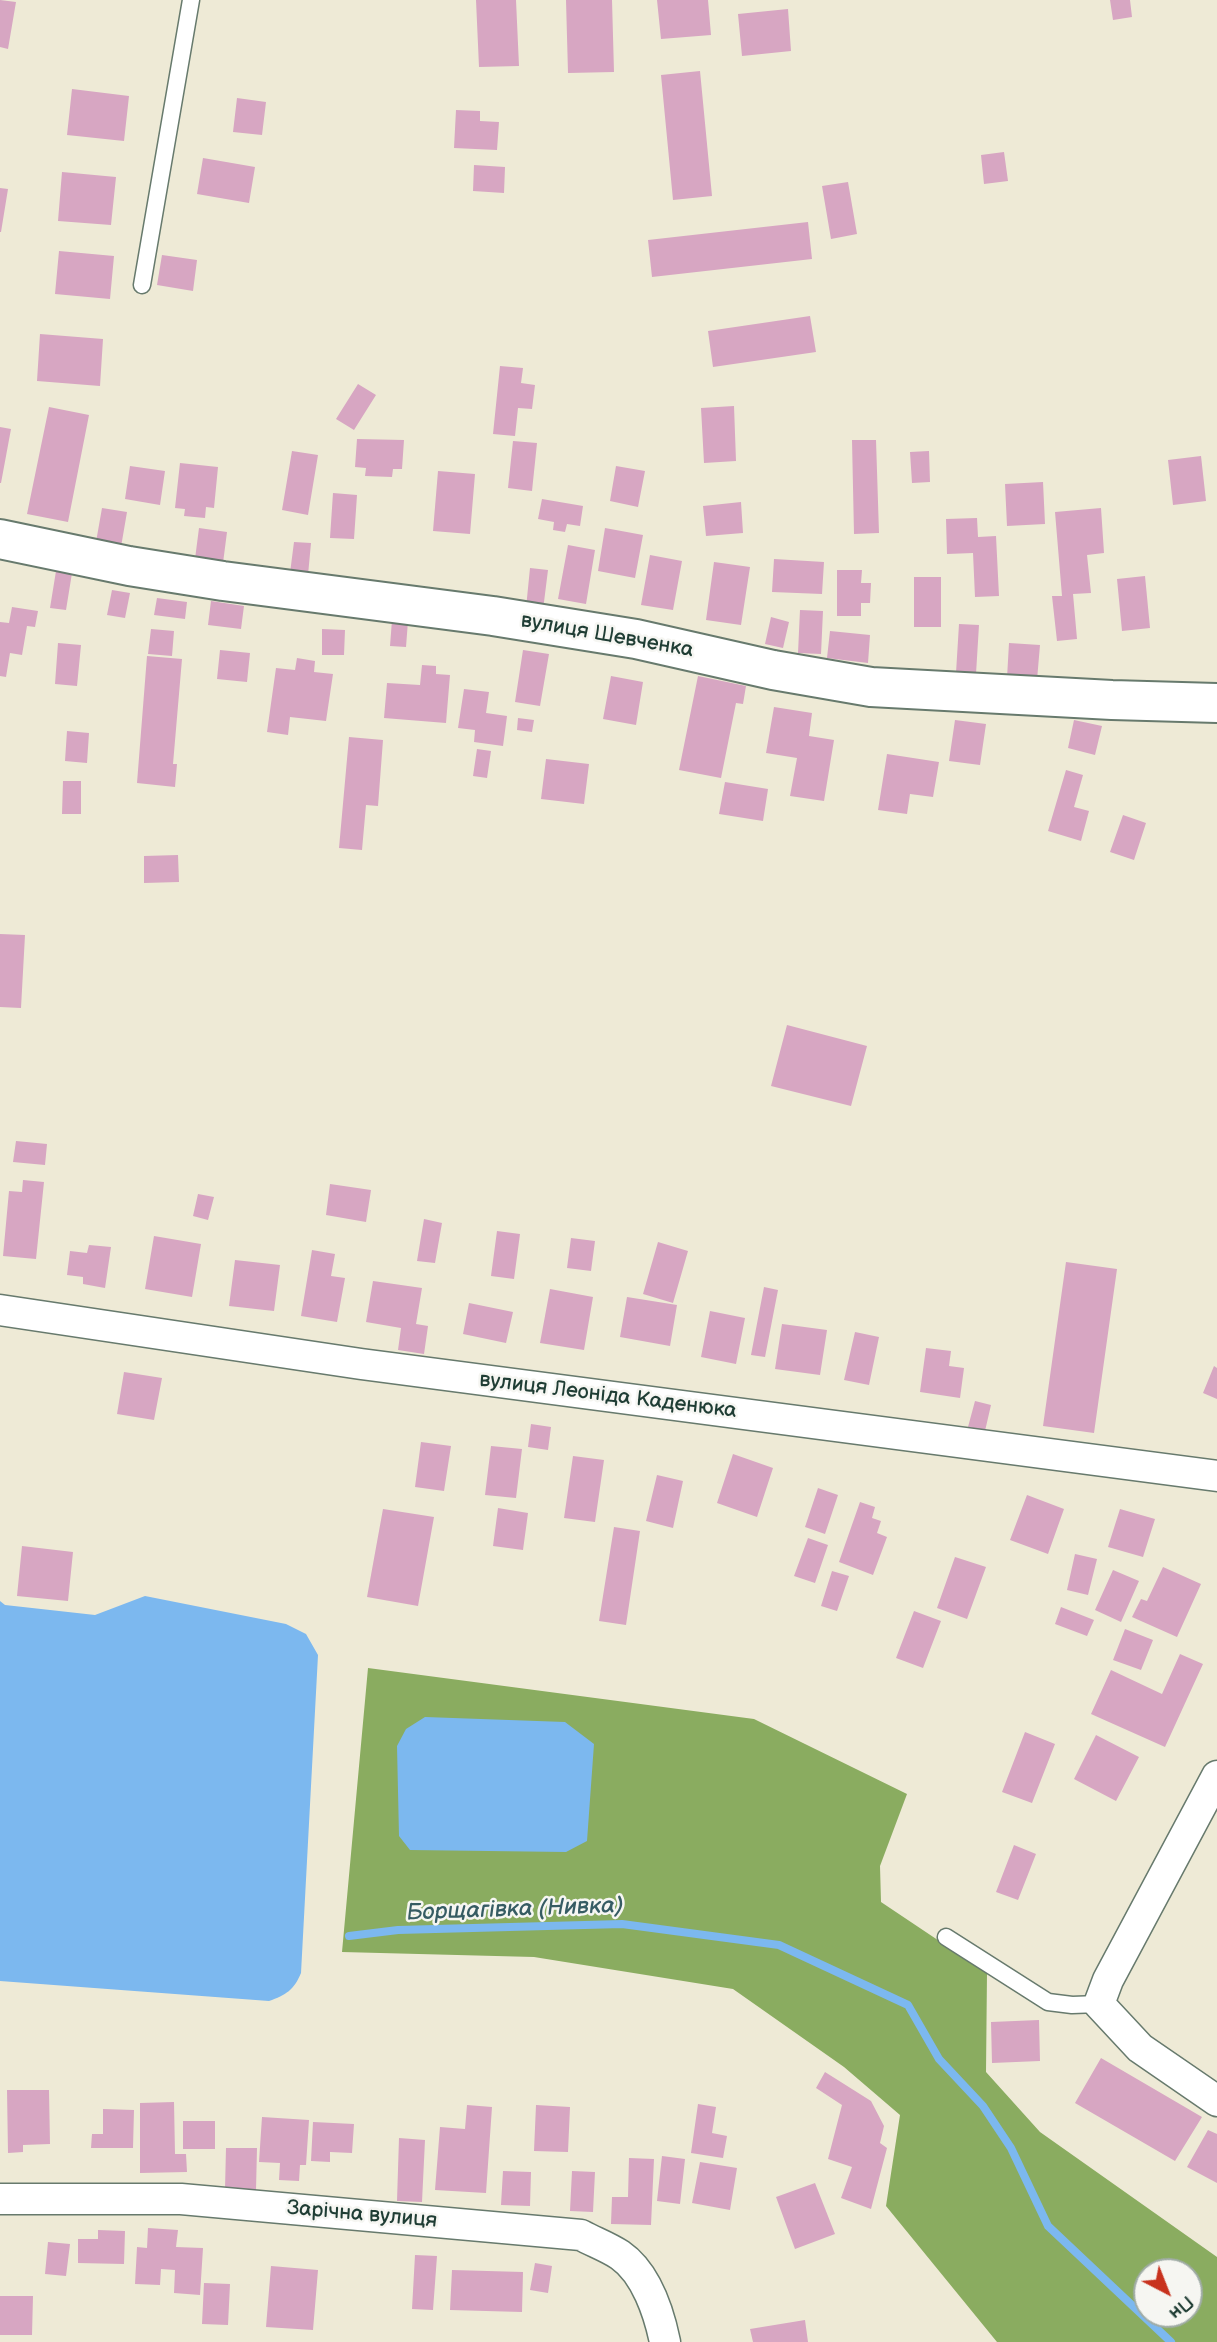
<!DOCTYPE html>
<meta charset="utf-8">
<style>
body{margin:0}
#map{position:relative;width:1217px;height:2342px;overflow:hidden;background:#eeead6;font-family:"Balsamiq Sans",sans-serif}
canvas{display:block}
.north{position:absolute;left:1133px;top:2258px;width:70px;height:70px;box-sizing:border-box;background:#f6f6f2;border:2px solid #a0aca6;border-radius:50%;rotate:138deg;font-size:19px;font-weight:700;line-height:28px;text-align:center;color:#1f3d34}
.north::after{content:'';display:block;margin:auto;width:24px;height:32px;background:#c8321e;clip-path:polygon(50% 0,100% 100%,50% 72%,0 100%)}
</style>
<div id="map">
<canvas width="1217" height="2342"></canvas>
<div class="north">Пн</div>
</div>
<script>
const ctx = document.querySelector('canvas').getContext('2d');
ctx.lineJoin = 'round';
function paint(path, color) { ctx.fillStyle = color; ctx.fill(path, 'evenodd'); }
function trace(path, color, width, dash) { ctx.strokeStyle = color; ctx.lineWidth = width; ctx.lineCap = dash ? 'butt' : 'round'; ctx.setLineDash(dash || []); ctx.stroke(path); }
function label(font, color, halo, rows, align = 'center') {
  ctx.font = font + ' "Balsamiq Sans",sans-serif'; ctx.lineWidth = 5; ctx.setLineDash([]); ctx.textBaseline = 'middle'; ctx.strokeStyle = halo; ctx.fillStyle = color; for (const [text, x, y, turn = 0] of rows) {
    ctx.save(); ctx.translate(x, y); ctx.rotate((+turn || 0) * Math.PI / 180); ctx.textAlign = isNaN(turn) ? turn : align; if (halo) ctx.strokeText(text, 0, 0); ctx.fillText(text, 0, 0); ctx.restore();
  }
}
paint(new Path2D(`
 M 368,1668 L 754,1719 L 907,1794 L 880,1866 L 881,1902 L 987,1973 L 986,2072 L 1040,2132 L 1217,2257 L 1217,2342 L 997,2342 L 886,2206 L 900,2115 L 844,2067 L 733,1989 L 534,1957 L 342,1952 ZM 1147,2272 L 1189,2272 L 1189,2314 L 1147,2314 Z`), '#8aac60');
paint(new Path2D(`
 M 145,1596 L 286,1624 L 306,1634 L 318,1655 L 301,1973 C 294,1990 286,1995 269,2001 L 0,1981 L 0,1601 L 5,1605 L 95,1615 Z
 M 425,1717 L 565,1722 L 594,1744 L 587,1841 L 566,1852 L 410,1850 L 399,1836 L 397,1746 L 406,1729 Z`), '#7cb8ef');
trace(new Path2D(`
 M 349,1936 L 398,1930 L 622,1924 L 779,1945 L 908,2005 L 939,2059 L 983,2106 L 1011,2148 L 1048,2226 L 1171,2342`), '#7cb8ef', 8);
paint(new Path2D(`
 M 0,0 L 16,2 L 8,49 L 0,47 Z
 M 476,0 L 516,0 L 519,66 L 479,67 Z
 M 566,0 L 612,0 L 614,72 L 568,73 Z
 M 657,0 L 708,0 L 711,35 L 661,39 Z
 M 1110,0 L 1130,0 L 1132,17 L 1113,20 Z
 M 788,9 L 791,51 L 742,56 L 738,14 Z
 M 700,71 L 712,196 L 673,200 L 661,75 Z
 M 72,89 L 129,96 L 124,141 L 67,135 Z
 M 237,98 L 266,102 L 262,135 L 233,132 Z
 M 456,110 L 480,111 L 480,121 L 499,122 L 497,150 L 454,148 Z
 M 1004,152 L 1008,181 L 984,184 L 981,155 Z
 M 203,158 L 255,167 L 249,203 L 197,194 Z
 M 474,165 L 505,167 L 504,193 L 473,191 Z
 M 62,172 L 116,177 L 111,225 L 58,221 Z
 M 848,182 L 857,234 L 831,239 L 822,186 Z
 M 0,188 L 8,189 L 1,232 L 0,232 Z
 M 808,222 L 812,259 L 652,277 L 648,240 Z
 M 59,251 L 114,256 L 110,299 L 55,294 Z
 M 162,255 L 197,260 L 193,291 L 157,285 Z
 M 810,316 L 816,352 L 713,367 L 708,331 Z
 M 40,334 L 103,339 L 100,386 L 37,381 Z
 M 500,366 L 523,368 L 521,383 L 535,385 L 532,409 L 518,408 L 515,436 L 493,434 Z
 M 358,384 L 376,395 L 354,430 L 336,419 Z
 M 734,406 L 736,461 L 704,463 L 701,408 Z
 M 49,407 L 89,415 L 68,522 L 27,514 Z
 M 0,427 L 11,429 L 1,483 L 0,483 Z
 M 357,439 L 404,440 L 402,469 L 393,469 L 392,477 L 365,476 L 366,468 L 355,467 Z
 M 852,440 L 876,440 L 879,533 L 854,534 Z
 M 513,441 L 537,443 L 532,491 L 508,488 Z
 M 292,451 L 318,455 L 308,515 L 282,510 Z
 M 929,451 L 930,482 L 912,483 L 910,452 Z
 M 1201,456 L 1206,501 L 1173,505 L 1168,460 Z
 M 180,463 L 218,467 L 214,508 L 206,507 L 205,518 L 184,516 L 185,509 L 175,508 Z
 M 130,466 L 165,471 L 160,505 L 125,499 Z
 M 616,466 L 645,471 L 638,507 L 610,501 Z
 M 438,471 L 475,474 L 470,534 L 433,531 Z
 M 1043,482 L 1045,524 L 1007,526 L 1005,484 Z
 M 333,493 L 357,495 L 354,539 L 330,538 Z
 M 542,499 L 583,506 L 580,526 L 567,524 L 565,532 L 553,530 L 554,522 L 538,519 Z
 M 741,502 L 743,533 L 706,536 L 703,506 Z
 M 102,508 L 127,512 L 121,547 L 96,542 Z
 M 1101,508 L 1104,553 L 1087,555 L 1091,593 L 1073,594 L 1077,639 L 1057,641 L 1052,596 L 1062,596 L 1055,512 Z
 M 977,518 L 978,537 L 996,536 L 999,596 L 975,597 L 973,553 L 947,554 L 946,519 Z
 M 199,528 L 227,532 L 223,563 L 195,559 Z
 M 605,528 L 643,535 L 635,578 L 598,571 Z
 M 294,542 L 311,543 L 308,575 L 290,573 Z
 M 568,545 L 595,550 L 586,604 L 558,599 Z
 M 650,555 L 682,561 L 673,610 L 641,605 Z
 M 774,559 L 824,562 L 822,594 L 772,592 Z
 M 714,562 L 750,567 L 741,625 L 706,620 Z
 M 530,568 L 548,570 L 543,610 L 526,608 Z
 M 837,570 L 862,570 L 861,583 L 871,583 L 870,603 L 861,603 L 861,616 L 837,616 Z
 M 56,571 L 72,573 L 66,610 L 50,608 Z
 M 1145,576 L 1150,628 L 1122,631 L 1117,579 Z
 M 914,577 L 941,577 L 941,627 L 914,627 Z
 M 112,590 L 130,593 L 125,618 L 107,615 Z
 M 157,598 L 187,602 L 185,619 L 154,615 Z
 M 211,601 L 244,606 L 241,629 L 208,625 Z
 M 12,607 L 38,611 L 35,627 L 27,626 L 22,655 L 10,653 L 6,677 L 0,676 L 0,622 L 9,623 Z
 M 800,610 L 823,611 L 821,654 L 798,653 Z
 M 771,617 L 789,622 L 783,648 L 765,644 Z
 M 392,620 L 408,621 L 406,647 L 390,646 Z
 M 959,624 L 979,625 L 976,674 L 956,673 Z
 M 151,629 L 174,631 L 172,656 L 148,654 Z
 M 322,629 L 345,630 L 344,655 L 322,655 Z
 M 830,631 L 870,635 L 868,663 L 827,658 Z
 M 58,643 L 81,645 L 77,686 L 55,684 Z
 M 1009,643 L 1040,645 L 1037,680 L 1007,678 Z
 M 220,650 L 250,653 L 247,682 L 217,679 Z
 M 523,650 L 549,654 L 540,706 L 515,702 Z
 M 147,656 L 182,659 L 173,764 L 177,764 L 175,787 L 137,783 Z
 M 297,658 L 315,661 L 314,672 L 333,674 L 326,721 L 290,717 L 288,735 L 267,732 L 276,668 L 295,670 Z
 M 422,665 L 436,666 L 436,674 L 450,675 L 446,723 L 384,718 L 387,683 L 420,685 Z
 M 611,676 L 643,682 L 636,725 L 603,719 Z
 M 698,676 L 746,686 L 743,704 L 736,703 L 721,778 L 679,770 Z
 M 464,689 L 489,692 L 486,713 L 507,716 L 503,746 L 474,742 L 475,730 L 458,728 Z
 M 774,707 L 812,713 L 809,736 L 834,740 L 824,801 L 790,796 L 797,758 L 766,753 Z
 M 518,718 L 534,720 L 532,732 L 517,730 Z
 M 955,720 L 986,724 L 980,765 L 949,761 Z
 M 1074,720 L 1102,726 L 1095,755 L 1068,748 Z
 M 67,731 L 89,733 L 87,763 L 65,761 Z
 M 349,737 L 383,740 L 378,806 L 366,805 L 362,850 L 339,848 Z
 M 477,749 L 491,751 L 487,778 L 473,776 Z
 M 887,754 L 939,762 L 933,797 L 910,794 L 907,814 L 878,810 Z
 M 546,759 L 589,764 L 584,804 L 541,799 Z
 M 1066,770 L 1083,775 L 1074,807 L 1089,811 L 1081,841 L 1048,831 Z
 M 63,781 L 81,781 L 81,814 L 62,814 Z
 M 725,782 L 768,789 L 763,821 L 719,814 Z
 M 1123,815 L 1146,823 L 1134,860 L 1110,852 Z
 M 178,855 L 179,882 L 144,883 L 144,856 Z
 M 0,934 L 25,935 L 21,1008 L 0,1007 Z
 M 787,1025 L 867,1046 L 851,1106 L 771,1086 Z
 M 16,1141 L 47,1144 L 45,1165 L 13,1162 Z
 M 23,1180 L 44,1182 L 36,1259 L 3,1256 L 9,1191 L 22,1192 Z
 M 330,1184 L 371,1190 L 366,1222 L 326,1215 Z
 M 198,1194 L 214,1197 L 208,1220 L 193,1216 Z
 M 424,1219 L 442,1223 L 435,1263 L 417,1261 Z
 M 497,1231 L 520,1234 L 514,1279 L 491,1276 Z
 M 154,1236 L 201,1244 L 192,1297 L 145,1289 Z
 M 571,1238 L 595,1241 L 591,1271 L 567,1268 Z
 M 658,1242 L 688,1251 L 673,1303 L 643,1294 Z
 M 89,1245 L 111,1247 L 105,1288 L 83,1284 L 83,1277 L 67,1275 L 70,1251 L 87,1253 Z
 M 312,1250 L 335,1254 L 331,1276 L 345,1278 L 337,1322 L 301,1316 Z
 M 235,1260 L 280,1265 L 274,1311 L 229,1306 Z
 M 1066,1262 L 1117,1269 L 1094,1433 L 1043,1426 Z
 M 373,1281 L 422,1288 L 416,1324 L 428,1326 L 424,1354 L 398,1350 L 401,1328 L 366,1322 Z
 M 764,1287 L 778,1290 L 765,1357 L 751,1355 Z
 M 550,1289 L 593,1297 L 584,1350 L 540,1343 Z
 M 627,1297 L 677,1305 L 670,1346 L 620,1337 Z
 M 469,1303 L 513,1312 L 506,1343 L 463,1334 Z
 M 710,1311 L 745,1318 L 736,1364 L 701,1357 Z
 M 782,1324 L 827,1330 L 820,1375 L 775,1369 Z
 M 855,1332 L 879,1337 L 869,1385 L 844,1380 Z
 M 926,1348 L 951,1351 L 949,1366 L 964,1368 L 960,1398 L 920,1392 Z
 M 1214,1366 L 1217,1368 L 1217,1399 L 1203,1393 Z
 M 124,1372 L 162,1378 L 154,1420 L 117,1414 Z
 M 975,1401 L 991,1405 L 985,1431 L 968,1427 Z
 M 531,1424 L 551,1427 L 548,1450 L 528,1447 Z
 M 421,1442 L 451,1446 L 444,1491 L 415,1487 Z
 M 491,1446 L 522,1449 L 516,1498 L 485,1495 Z
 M 733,1454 L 773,1468 L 757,1517 L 717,1503 Z
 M 573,1456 L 604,1460 L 595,1522 L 564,1518 Z
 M 657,1475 L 683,1481 L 673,1528 L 646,1521 Z
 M 818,1488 L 838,1495 L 825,1534 L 805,1527 Z
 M 1027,1495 L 1064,1509 L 1048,1554 L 1010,1540 Z
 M 860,1502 L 875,1507 L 872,1518 L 881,1521 L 877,1533 L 887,1537 L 873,1575 L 839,1562 Z
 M 498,1508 L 528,1513 L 523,1550 L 493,1546 Z
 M 383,1509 L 434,1517 L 418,1606 L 367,1597 Z
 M 1120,1509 L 1155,1519 L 1143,1557 L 1108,1547 Z
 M 614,1527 L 640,1531 L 626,1625 L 599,1621 Z
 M 808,1538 L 828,1545 L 815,1583 L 794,1576 Z
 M 22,1546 L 73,1552 L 68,1601 L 17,1596 Z
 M 1075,1554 L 1097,1559 L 1088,1595 L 1067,1590 Z
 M 955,1557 L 986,1567 L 967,1619 L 937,1608 Z
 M 1163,1567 L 1201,1584 L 1177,1637 L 1132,1617 L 1141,1599 L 1147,1601 Z
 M 1113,1570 L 1139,1581 L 1121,1622 L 1095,1610 Z
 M 832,1571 L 849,1576 L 837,1611 L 821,1606 Z
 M 1061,1607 L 1094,1620 L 1087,1636 L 1055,1624 Z
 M 914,1611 L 941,1621 L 923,1668 L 896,1658 Z
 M 1125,1629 L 1153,1640 L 1141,1670 L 1113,1660 Z
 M 1180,1654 L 1203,1664 L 1165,1747 L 1091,1714 L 1111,1670 L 1162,1694 Z
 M 1025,1732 L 1055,1744 L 1032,1803 L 1002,1792 Z
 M 1096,1735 L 1139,1757 L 1116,1801 L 1074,1779 Z
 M 1014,1845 L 1036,1854 L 1018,1900 L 996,1892 Z
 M 1039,2020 L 1040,2061 L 992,2063 L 991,2022 Z
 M 1101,2058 L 1202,2117 L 1175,2161 L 1075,2103 Z
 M 825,2072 L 871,2101 L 884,2126 L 880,2143 L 887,2148 L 871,2209 L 841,2198 L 852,2167 L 828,2159 L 842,2105 L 816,2088 Z
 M 7,2090 L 49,2090 L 50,2144 L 23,2145 L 23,2152 L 8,2153 Z
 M 174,2102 L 175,2154 L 186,2154 L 187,2172 L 140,2173 L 140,2103 Z
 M 698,2104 L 716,2107 L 712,2133 L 727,2136 L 723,2158 L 691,2153 Z
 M 467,2105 L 492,2107 L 486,2193 L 435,2190 L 440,2127 L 465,2129 Z
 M 536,2105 L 570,2107 L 568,2152 L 534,2151 Z
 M 103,2109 L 134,2110 L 133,2148 L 91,2148 L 92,2134 L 103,2134 Z
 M 262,2117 L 309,2120 L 306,2165 L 300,2165 L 299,2181 L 279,2180 L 280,2163 L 259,2162 Z
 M 183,2121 L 215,2121 L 215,2149 L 183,2149 Z
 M 313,2122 L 354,2124 L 352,2153 L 330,2152 L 330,2162 L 311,2161 Z
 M 1208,2130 L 1217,2134 L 1217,2183 L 1187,2167 Z
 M 399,2138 L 425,2140 L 422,2202 L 397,2201 Z
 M 226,2148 L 257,2148 L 256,2190 L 225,2189 Z
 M 662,2156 L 685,2159 L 680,2204 L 657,2201 Z
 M 629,2158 L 654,2159 L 651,2225 L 611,2224 L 612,2197 L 628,2197 Z
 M 700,2162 L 737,2168 L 730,2210 L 692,2203 Z
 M 503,2171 L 531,2172 L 530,2206 L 501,2205 Z
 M 572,2171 L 595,2172 L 593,2212 L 570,2211 Z
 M 815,2183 L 835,2234 L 795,2249 L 776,2197 Z
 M 148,2228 L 178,2230 L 176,2247 L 203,2248 L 200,2295 L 174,2293 L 175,2270 L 161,2269 L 160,2285 L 135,2284 L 137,2247 L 147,2248 Z
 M 98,2230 L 125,2231 L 124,2264 L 78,2263 L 78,2239 L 98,2239 Z
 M 48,2242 L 70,2244 L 66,2276 L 45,2274 Z
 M 415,2255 L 437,2256 L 433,2310 L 412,2309 Z
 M 535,2263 L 552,2266 L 548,2293 L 530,2290 Z
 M 271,2266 L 318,2270 L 313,2330 L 266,2327 Z
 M 452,2270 L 523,2272 L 522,2312 L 450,2310 Z
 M 204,2283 L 230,2284 L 228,2325 L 202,2324 Z
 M 0,2296 L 33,2296 L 32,2335 L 0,2335 Z
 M 805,2320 L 808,2342 L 753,2342 L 750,2329 Z`), '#d7a6c2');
const lane = new Path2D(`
 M 142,285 L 191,0
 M 946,1937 L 1048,2002 L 1072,2005 L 1099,2004`);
const street = new Path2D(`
 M 0,1310 L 361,1364 L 1217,1476
 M 1217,1776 L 1108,1980 L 1099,2004 L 1140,2048 L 1217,2101
 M 0,2199 L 181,2199 L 581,2235 C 594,2242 608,2247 620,2255 C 646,2273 659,2313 665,2342`);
const secondary = new Path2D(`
 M 0,539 L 129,566 L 223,581 L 493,616 L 636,639 L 773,670 L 871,687 L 1112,700 L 1217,703`);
trace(lane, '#677a6d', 19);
trace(street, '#677a6d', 33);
trace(secondary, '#677a6d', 42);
trace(lane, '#fff', 16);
trace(street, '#fff', 30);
trace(secondary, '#fff', 38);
label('21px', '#1f3d34', '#f6f6f2', [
 ["вулиця Шевченка",607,636,10],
 ["вулиця Леоніда Каденюка",608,1396,7],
 ["Зарічна вулиця",362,2215,5]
]);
label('italic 23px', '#365c63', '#f6f6f2', [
 ["Борщагівка (Нивка)",515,1910,-2]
]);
</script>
